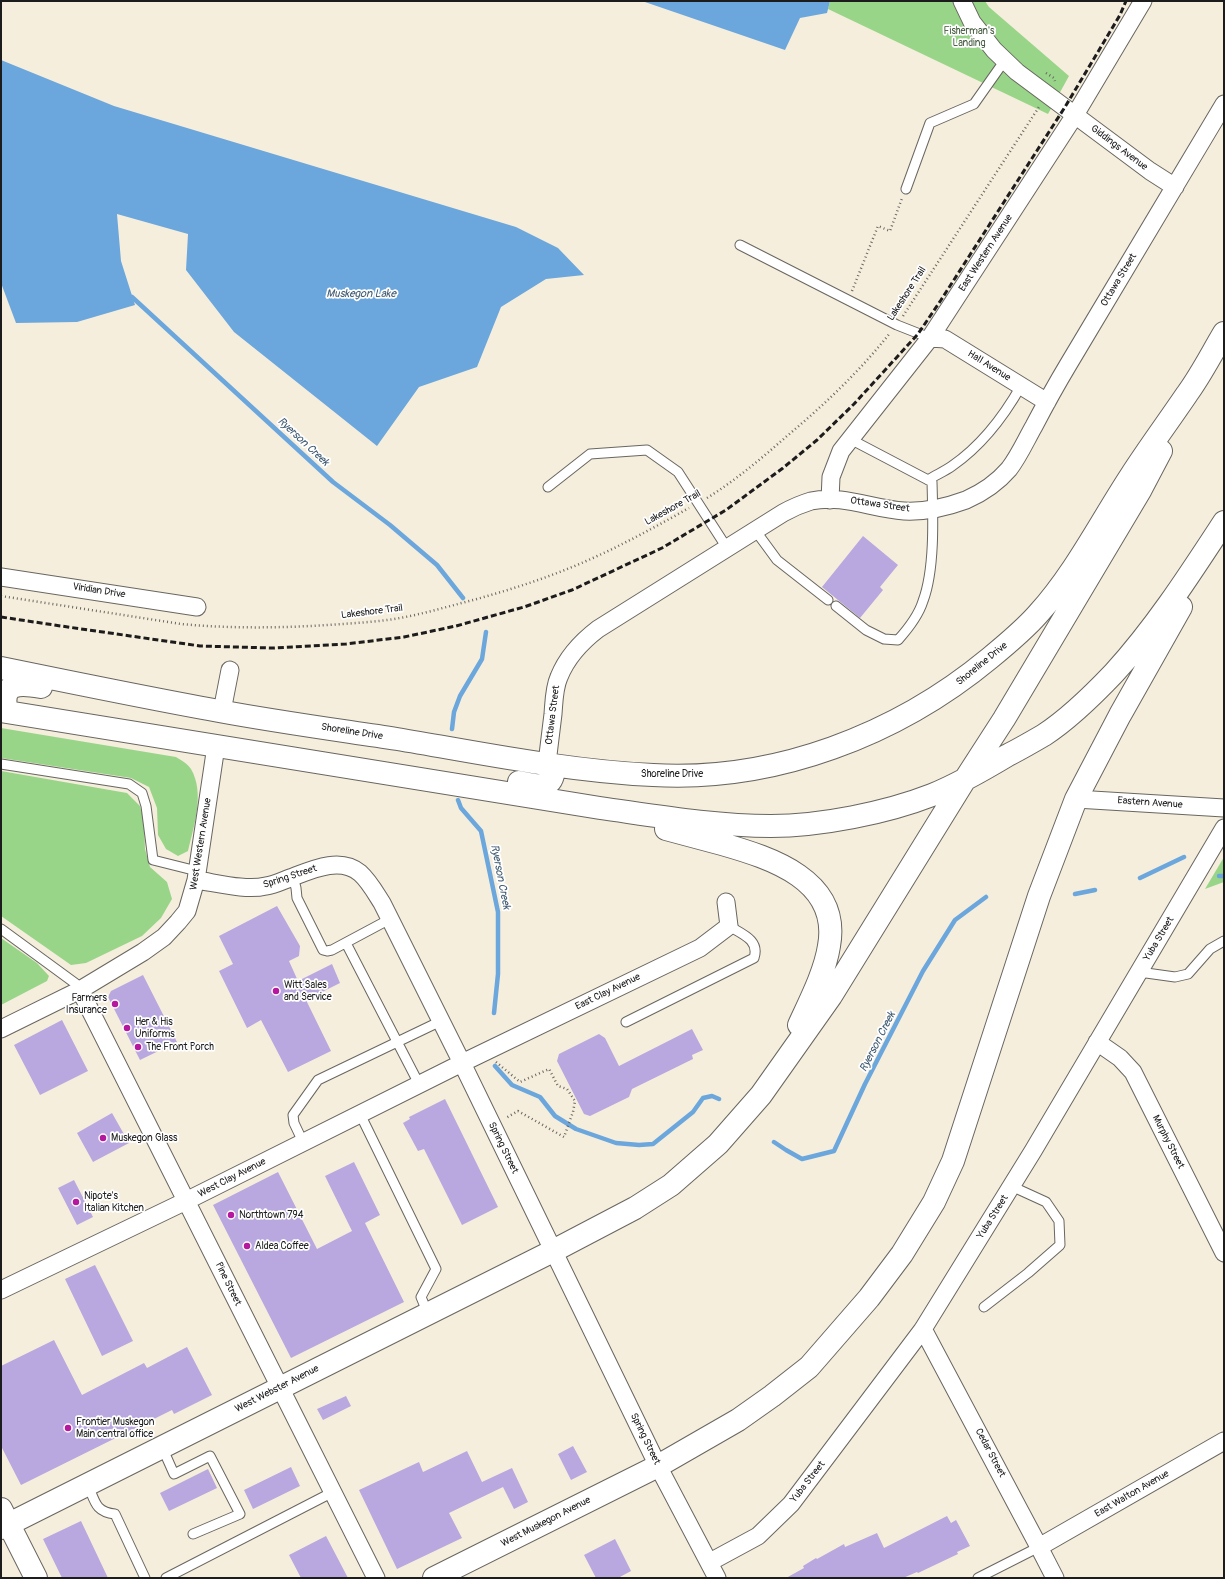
<!DOCTYPE html>
<style>
body{margin:0}
#map{position:relative;width:1225px;height:1579px;overflow:hidden;background:#f6eedd;font-family:Pangolin,sans-serif}
canvas{display:block}
.frame{position:absolute;inset:0;border:2px solid #1c1c1c;pointer-events:none}
</style>
<div id="map">
<canvas width="1225" height="1579"></canvas>
<div class="frame"></div>
</div>
<script>
const ctx = document.querySelector('canvas').getContext('2d');
ctx.lineJoin = 'round';
function paint(path, color) { ctx.fillStyle = color; ctx.fill(path, 'evenodd'); }
function trace(path, color, width, dash) { ctx.strokeStyle = color; ctx.lineWidth = width; ctx.lineCap = dash ? 'butt' : 'round'; ctx.setLineDash(dash || []); ctx.stroke(path); }
function label(font, color, halo, rows, align = 'center') {
  ctx.font = font + ' Pangolin,sans-serif'; ctx.lineWidth = 3.5; ctx.setLineDash([]); ctx.textBaseline = 'middle'; ctx.strokeStyle = halo; ctx.fillStyle = color; for (const [text, x, y, turn = 0] of rows) {
    ctx.save(); ctx.translate(x, y); ctx.rotate((+turn || 0) * Math.PI / 180); ctx.textAlign = isNaN(turn) ? turn : align; if (halo) ctx.strokeText(text, 0, 0); ctx.fillText(text, 0, 0); ctx.restore();
  }
}
paint(new Path2D(`
 M 830,1 L 985,1 L 989,7 L 1069,76 L 1048,114 L 828,9 Z
 M 1,728 L 176,757 C 181,760 188,764 191,769 C 205,793 194,826 188,851 L 178,856 L 166,849 L 158,835 L 157,808 L 149,787 L 131,778 L 1,758 Z
 M 1,771 L 127,793 L 140,806 L 144,821 L 145,849 L 150,867 L 167,882 L 172,899 L 161,918 L 142,936 L 86,963 L 71,965 L 1,916 Z
 M 1224,857 L 1224,882 L 1205,889 Z
 M 1,938 L 37,963 L 49,976 L 47,981 L 1,1005 Z`), '#99d589');
paint(new Path2D(`
 M 642,1 L 830,1 L 827,13 L 800,18 L 785,50 Z
 M 1,60 L 114,106 L 516,227 L 558,248 L 584,275 L 546,279 L 501,307 L 477,367 L 419,387 L 377,446 L 234,332 L 186,270 L 188,234 L 117,214 L 121,261 L 135,305 L 77,322 L 16,323 L 1,283 Z`), '#6ba7dc');
trace(new Path2D(`
 M 132,297 L 333,482 L 390,525 L 437,565 L 463,598
 M 452,729 L 454,712 L 460,696 L 482,659 L 486,632
 M 458,800 L 461,808 L 481,831 L 498,912 L 498,974 L 494,1013
 M 1219,876 L 1224,876
 M 1140,878 L 1184,857
 M 1075,894 L 1095,890
 M 495,1066 L 512,1085 L 540,1097 L 555,1116 L 576,1129 L 616,1143 L 639,1145 L 653,1144 L 693,1112 L 703,1098 L 712,1096 L 719,1099
 M 774,1142 L 786,1150 L 802,1159 L 834,1151 L 865,1084 L 923,971 L 955,920 L 986,897`), '#6ba7dc', 4.5);
paint(new Path2D(`
 M 863,536 L 898,565 L 880,587 L 883,590 L 860,618 L 822,587 Z
 M 277,906 L 300,946 L 299,956 L 289,961 L 298,981 L 332,964 L 340,983 L 306,1000 L 331,1051 L 288,1072 L 261,1020 L 247,1028 L 219,971 L 233,964 L 219,936 Z
 M 143,975 L 177,1042 L 140,1060 L 108,997 L 111,991 Z
 M 62,1020 L 88,1071 L 40,1095 L 14,1045 Z
 M 692,1029 L 703,1050 L 692,1055 L 693,1059 L 632,1089 L 629,1097 L 590,1116 L 584,1114 L 557,1061 L 559,1054 L 599,1034 L 605,1038 L 619,1066 Z
 M 445,1099 L 498,1207 L 462,1225 L 424,1149 L 418,1151 L 403,1123 L 410,1119 L 409,1117 Z
 M 112,1113 L 129,1143 L 93,1162 L 77,1133 Z
 M 354,1162 L 380,1215 L 365,1223 L 404,1302 L 291,1358 L 213,1205 L 278,1172 L 317,1249 L 352,1231 L 325,1176 Z
 M 74,1180 L 93,1217 L 77,1225 L 58,1188 Z
 M 95,1265 L 133,1341 L 102,1356 L 65,1279 Z
 M 54,1340 L 82,1395 L 144,1363 L 147,1368 L 187,1347 L 212,1395 L 174,1414 L 172,1410 L 21,1485 L 1,1446 L 1,1366 Z
 M 346,1396 L 351,1406 L 323,1420 L 317,1409 Z
 M 573,1446 L 587,1472 L 571,1480 L 558,1454 Z
 M 467,1451 L 482,1482 L 512,1468 L 528,1502 L 514,1509 L 503,1487 L 449,1513 L 462,1538 L 397,1569 L 359,1490 L 419,1462 L 423,1472 Z
 M 291,1467 L 300,1486 L 253,1509 L 244,1490 Z
 M 208,1469 L 217,1488 L 169,1511 L 160,1493 Z
 M 947,1516 L 951,1523 L 956,1520 L 970,1546 L 957,1552 L 958,1554 L 918,1573 L 917,1572 L 903,1578 L 786,1578 L 804,1568 L 803,1566 L 816,1558 L 817,1559 L 844,1544 L 845,1547 L 877,1533 L 884,1548 Z
 M 81,1521 L 108,1578 L 62,1578 L 43,1539 Z
 M 326,1536 L 348,1578 L 301,1578 L 289,1555 Z
 M 615,1539 L 631,1571 L 618,1578 L 596,1578 L 584,1555 Z`), '#b9a7df');
const lane = new Path2D(`
 M 906,189 L 930,123 L 974,104 L 1005,60
 M 740,245 L 897,325 L 930,338
 M 928,480 C 936,475 945,471 952,466 C 981,446 1004,416 1021,386
 M 548,487 L 590,454 L 647,450 L 678,472 L 727,548
 M 755,530 L 777,560 L 828,600
 M 836,606 L 866,630 L 884,639 L 898,640 C 907,630 919,614 923,601 C 935,569 933,517 932,482 L 850,439
 M 1,764 L 129,784 L 142,793 L 146,806 L 153,860 L 197,871
 M 293,877 L 296,888 L 297,898 L 323,950 L 327,951 L 332,950 L 390,919
 M 1,929 L 83,989
 M 346,943 L 419,1084
 M 1139,972 L 1175,977 L 1188,974 L 1210,949 L 1224,941
 M 626,1022 L 754,958 C 760,940 742,934 729,926
 M 360,1114 L 436,1269 L 421,1297 L 428,1314
 M 303,1142 L 294,1123 L 293,1115 L 318,1080 L 441,1021
 M 984,1307 L 1028,1273 L 1060,1245 L 1059,1221 L 1046,1202 L 1011,1186
 M 162,1447 L 174,1474 L 210,1456 L 240,1514 L 193,1534
 M 88,1485 C 95,1501 95,1512 115,1514 L 145,1578
 M 166,1578 L 333,1492
 M 978,1578 L 1039,1547`);
const street = new Path2D(`
 M 962,1 L 972,22 L 994,50 L 1017,72 L 1150,171 L 1175,187
 M 930,338 L 945,339 L 1047,402
 M 830,500 L 831,477 L 841,451 L 930,338 L 1075,115 L 1143,1
 M 1,577 L 197,607
 M 222,711 L 230,670
 M 547,763 C 549,747 551,730 553,714 C 554,702 554,688 559,677 C 567,657 581,642 598,629 L 783,513 C 792,508 801,504 811,501 C 842,494 873,509 904,511 C 924,512 947,507 966,500 C 982,493 997,483 1009,469 C 1019,456 1026,440 1034,426 C 1045,405 1056,385 1068,365 C 1120,278 1172,191 1224,104
 M 1076,799 L 1224,808
 M 196,880 C 217,883 246,891 266,886 C 274,885 282,881 290,878 C 311,870 340,856 360,873 C 369,881 375,892 382,903 L 462,1063 L 658,1466 L 717,1578
 M 80,990 L 376,1578
 M 1,1029 L 80,990 L 143,952 L 164,937 L 178,922 L 187,911 L 196,880 L 216,746
 M 1097,1042 L 1120,1058 L 1133,1072 L 1224,1253
 M 1,1290 L 186,1201 L 462,1063 L 700,948 L 729,926 L 726,902
 M 923,1329 L 1039,1547 L 1055,1578
 M 1039,1547 L 1224,1441
 M 710,1562 L 758,1536 L 791,1504 L 923,1329 L 1033,1151 L 1224,828`);
const secondary = new Path2D(`
 M 1,1528 L 553,1251
 M 434,1578 L 658,1466`);
const primary = new Path2D(`
 M 1,1509 L 36,1578`);
const highway = new Path2D(`
 M 1,668 C 74,683 147,698 219,711 C 278,722 338,730 397,739 C 481,753 567,771 653,775 C 775,782 897,735 990,658 C 1007,644 1024,630 1038,614 C 1075,573 1100,523 1130,477 C 1148,449 1168,422 1187,394 C 1201,375 1212,353 1224,333
 M 1,711 L 600,808 C 657,816 714,826 771,826 C 820,826 886,813 932,795 C 959,784 983,770 1008,755 C 1020,749 1032,742 1044,735 C 1067,720 1095,693 1114,673 C 1156,627 1190,574 1224,522
 M 7,712 C 0,682 19,683 41,687
 M 519,782 C 531,784 549,791 553,775 L 547,763
 M 666,829 C 685,834 703,839 722,844 C 771,858 841,880 829,946 C 825,972 810,1001 799,1025
 M 553,1251 L 635,1208 L 671,1185 L 718,1144 L 761,1095 L 831,996 L 964,781 L 1004,719 L 1141,489 L 1161,451
 M 658,1466 L 738,1420 L 772,1396 L 809,1367 L 869,1298 L 902,1254 L 934,1202 L 953,1161 L 1039,896 L 1076,799 L 1120,715 L 1181,607`);
trace(lane, '#686660', 11);
trace(street, '#686660', 19);
trace(secondary, '#686660', 24);
trace(primary, '#686660', 24);
trace(highway, '#686660', 24);
trace(new Path2D(`
 M 1046,73 L 1054,78 L 1055,81
 M 852,291 L 878,226 L 890,231 L 902,198
 M 903,316 L 1039,107
 M 707,498 C 736,480 762,458 787,436 C 824,405 860,371 890,333
 M 1,596 L 181,624 C 235,629 288,628 342,624 C 357,623 372,622 387,620 C 411,617 435,610 458,604 C 504,592 549,578 593,558 C 626,543 657,526 689,508
 M 496,1062 L 520,1082 L 549,1069 L 558,1086 L 567,1089 L 575,1101 L 573,1112 L 564,1137 L 518,1111 L 506,1118`), '#686660', 2.5, [1, 3]);
trace(lane, '#fff', 9);
trace(street, '#fff', 17);
trace(secondary, '#fff', 22);
trace(primary, '#fff', 22);
trace(highway, '#fff', 22);
trace(new Path2D(`
 M 1,617 L 61,626 L 200,646 L 273,648 L 346,644 L 404,637 L 456,626 L 524,607 L 572,590 L 662,548 L 726,510 L 783,468 L 817,440 L 854,404 L 918,334 L 941,300 L 1065,107 L 1120,15 L 1126,1`), '#1c1c1c', 3, [6, 3]);
for (const [x, y, r, color] of [
 [276,991,4,"#b5179e"],
 [115,1004,4,"#b5179e"],
 [127,1028,4,"#b5179e"],
 [138,1047,4,"#b5179e"],
 [103,1138,4,"#b5179e"],
 [76,1202,4,"#b5179e"],
 [231,1215,4,"#b5179e"],
 [247,1246,4,"#b5179e"],
 [68,1428,4,"#b5179e"]
]) { const dot = new Path2D(); dot.arc(x, y, r, 0, 2 * Math.PI); ctx.fillStyle = color; ctx.fill(dot); trace(dot, '#fff', 1.5); }
label('10px', '#485d42', '#fff', [
 ["Fisherman's",969,31],
 ["Landing",969,43]
]);
label('10px', '#1c1c1c', '#fff', [
 ["Giddings Avenue",1119,148,37],
 ["East Western Avenue",986,253,-57],
 ["Ottawa Street",1119,280,-59],
 ["Lakeshore Trail",907,294,-57],
 ["Hall Avenue",989,366,32],
 ["Ottawa Street",880,505,8],
 ["Lakeshore Trail",673,508,-29],
 ["Viridian Drive",99,591,9],
 ["Lakeshore Trail",372,612,-7],
 ["Shoreline Drive",982,664,-39],
 ["Ottawa Street",553,715,-83],
 ["Shoreline Drive",352,732,9],
 ["Shoreline Drive",672,774],
 ["Eastern Avenue",1150,803,4],
 ["West Western Avenue",201,844,-81],
 ["Spring Street",290,877,-18],
 ["Yuba Street",1159,939,-59],
 ["East Clay Avenue",608,992,-26],
 ["Murphy Street",1168,1142,63],
 ["Spring Street",503,1148,64],
 ["West Clay Avenue",232,1178,-27],
 ["Yuba Street",993,1217,-58],
 ["Pine Street",228,1284,64],
 ["West Webster Avenue",277,1389,-27],
 ["Spring Street",645,1439,64],
 ["Cedar Street",990,1453,62],
 ["Yuba Street",808,1482,-52],
 ["East Walton Avenue",1132,1494,-30],
 ["West Muskegon Avenue",546,1522,-27]
]);
label('10px', '#1c1c1c', '#fff', [
 ["Witt Sales",284,985],
 ["and Service",284,997],
 ["Farmers",107,998,"right"],
 ["Insurance",107,1010,"right"],
 ["Her & His",135,1022],
 ["Uniforms",135,1034],
 ["The Front Porch",146,1047],
 ["Muskegon Glass",111,1138],
 ["Nipote's",84,1196],
 ["Italian Kitchen",84,1208],
 ["Northtown 794",239,1215],
 ["Aldea Coffee",255,1246],
 ["Frontier Muskegon",76,1422],
 ["Main central office",76,1434]
], 'left');
label('italic 11px', '#405b72', '#fff', [
 ["Muskegon Lake",361,294],
 ["Ryerson Creek",303,442,43],
 ["Ryerson Creek",500,877,79],
 ["Ryerson Creek",878,1042,-63]
]);
</script>
